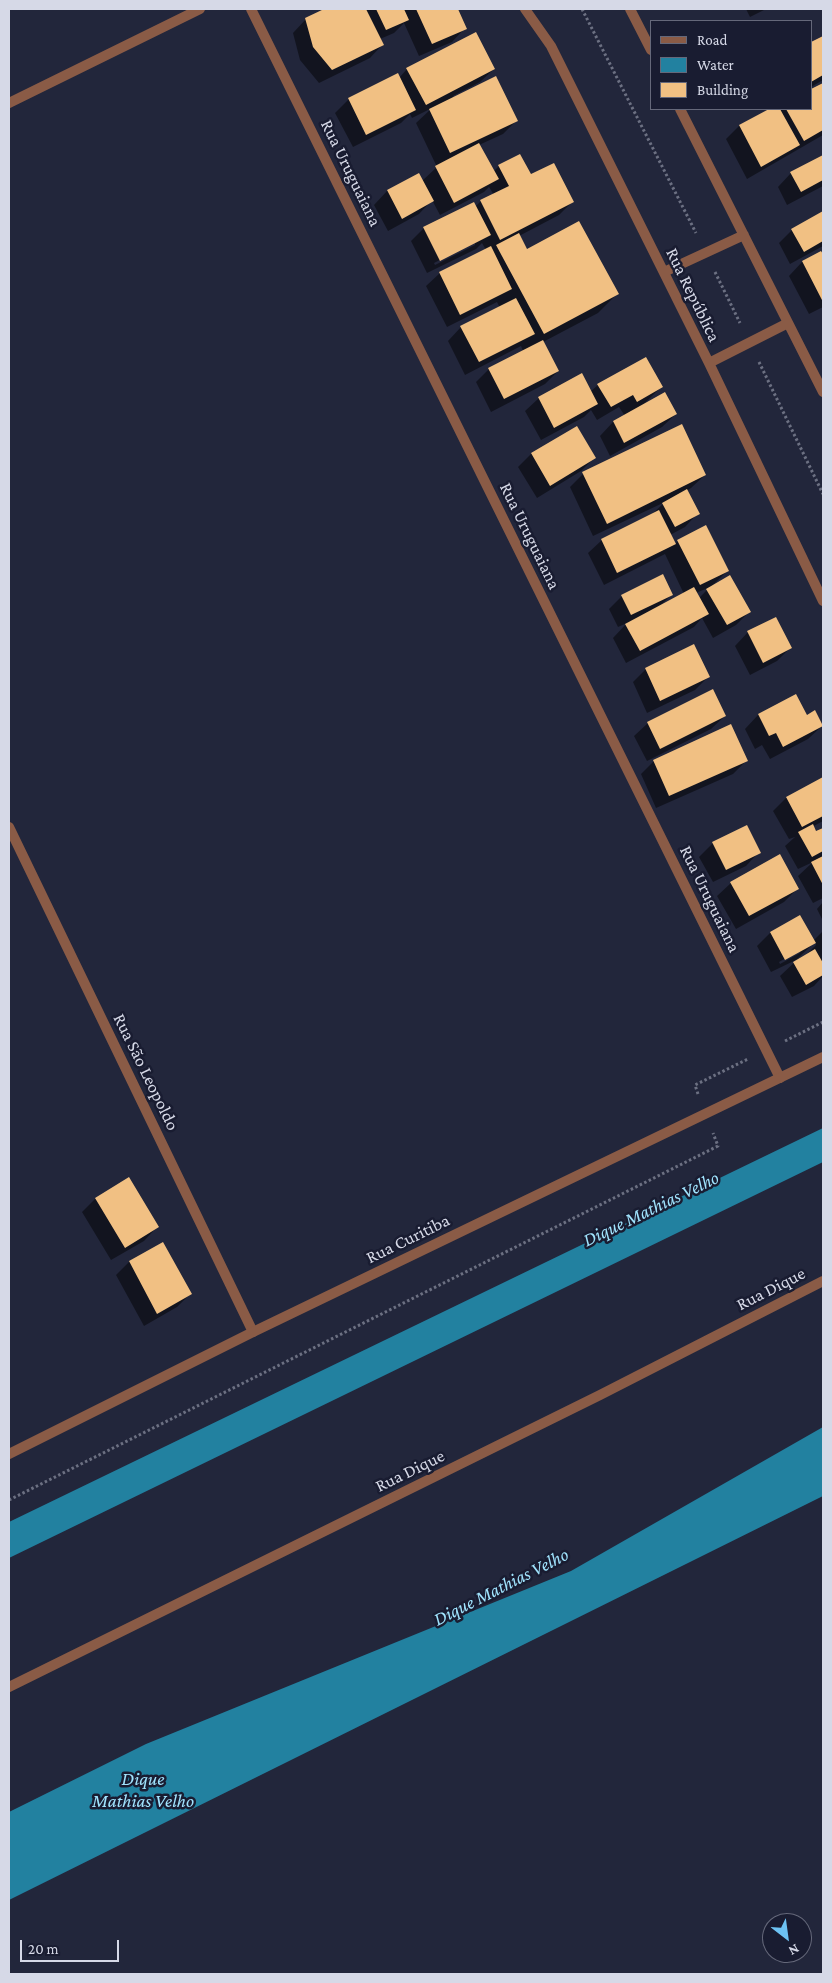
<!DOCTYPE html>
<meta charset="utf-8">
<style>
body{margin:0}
#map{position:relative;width:832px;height:1983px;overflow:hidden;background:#22263b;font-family:"Crimson Pro",serif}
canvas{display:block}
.frame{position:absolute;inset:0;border:10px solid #d6d9e7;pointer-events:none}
.legend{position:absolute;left:650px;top:20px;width:162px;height:90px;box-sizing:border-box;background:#191c31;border:1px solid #65687a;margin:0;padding:6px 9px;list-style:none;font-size:15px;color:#d6d9e7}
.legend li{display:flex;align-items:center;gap:10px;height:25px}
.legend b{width:25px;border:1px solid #65687a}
.north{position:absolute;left:762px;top:1913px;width:50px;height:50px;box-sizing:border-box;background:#191c31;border:1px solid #65687a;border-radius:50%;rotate:150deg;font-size:14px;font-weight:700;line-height:20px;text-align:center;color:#d6d9e7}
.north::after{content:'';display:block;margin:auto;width:18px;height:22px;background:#6dc2f3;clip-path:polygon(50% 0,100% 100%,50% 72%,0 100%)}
.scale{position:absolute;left:20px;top:1940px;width:99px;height:22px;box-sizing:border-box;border:2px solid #d6d9e7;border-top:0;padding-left:6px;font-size:15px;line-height:18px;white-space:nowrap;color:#d6d9e7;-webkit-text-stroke:4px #191c31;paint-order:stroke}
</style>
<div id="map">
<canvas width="832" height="1983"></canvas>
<div class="frame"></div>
<ul class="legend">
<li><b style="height:6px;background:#8a5b46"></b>Road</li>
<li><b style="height:14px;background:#2281a0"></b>Water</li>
<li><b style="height:14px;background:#f1c083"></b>Building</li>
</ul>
<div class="north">N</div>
<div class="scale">20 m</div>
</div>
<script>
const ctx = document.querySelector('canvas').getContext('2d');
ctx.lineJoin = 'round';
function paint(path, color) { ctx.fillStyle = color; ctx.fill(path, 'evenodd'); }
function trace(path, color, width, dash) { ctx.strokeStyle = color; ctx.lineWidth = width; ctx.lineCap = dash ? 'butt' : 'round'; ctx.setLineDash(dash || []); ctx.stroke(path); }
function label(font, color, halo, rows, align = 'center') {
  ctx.font = font + ' "Crimson Pro",serif'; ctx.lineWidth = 5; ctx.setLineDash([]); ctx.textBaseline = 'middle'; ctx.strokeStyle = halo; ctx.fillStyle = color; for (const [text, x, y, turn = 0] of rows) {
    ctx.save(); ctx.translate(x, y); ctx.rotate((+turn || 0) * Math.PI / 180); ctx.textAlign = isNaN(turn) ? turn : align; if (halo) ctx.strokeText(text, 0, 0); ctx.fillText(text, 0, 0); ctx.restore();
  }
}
paint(new Path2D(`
 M 823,1128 L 823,1162 L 9,1558 L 9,1522 Z
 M 823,1427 L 823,1496 L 9,1900 L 9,1812 L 146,1744 L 571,1571 Z`), '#2281a0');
paint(new Path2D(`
 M 327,9 L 456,9 L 465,28 L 452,42 L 419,56 L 404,23 L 394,33 L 380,39 L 383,44 L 370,58 L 319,83 L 300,60 L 293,33 L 306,19 Z
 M 746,9 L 766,9 L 750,17 Z
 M 823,37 L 823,80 L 811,87 L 811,44 Z
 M 407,69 L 494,69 L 480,82 L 453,96 L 454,98 L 516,121 L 503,134 L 479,145 L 493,172 L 499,166 L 530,176 L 572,202 L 559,215 L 519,236 L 527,250 L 617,294 L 598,313 L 543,342 L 558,371 L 545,384 L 491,412 L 476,382 L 489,369 L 523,351 L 521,346 L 465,375 L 448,341 L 461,327 L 500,308 L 497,302 L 447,327 L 426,286 L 440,273 L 486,250 L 482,243 L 476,249 L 427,273 L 411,241 L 424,228 L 475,207 L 481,201 L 494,195 L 489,187 L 484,192 L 440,215 L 432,200 L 419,214 L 388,231 L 374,205 L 387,191 L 418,175 L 422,181 L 437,167 L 416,123 L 432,108 L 412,118 L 410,114 L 401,123 L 353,147 L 335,113 L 349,99 L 397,75 L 399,78 ZM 475,242 L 475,245 L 435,265 L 434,263 Z
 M 823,84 L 823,135 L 747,179 L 726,139 L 739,126 L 771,109 L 811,109 L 811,91 Z
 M 823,156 L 823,186 L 787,205 L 778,187 L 791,173 Z
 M 823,213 L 823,246 L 790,264 L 779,243 L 792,230 Z
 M 823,251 L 823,307 L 809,314 L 789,276 L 802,262 Z
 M 598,385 L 661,387 L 643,405 L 676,414 L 662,427 L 610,456 L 600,436 L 613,422 L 625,416 L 619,407 L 597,420 L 591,410 L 584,417 L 541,440 L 525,411 L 539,398 L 590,392 Z
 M 576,428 L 594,458 L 581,471 L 537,498 L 518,467 L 531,454 Z
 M 583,474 L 705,475 L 691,488 L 686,491 L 698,513 L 685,527 L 670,535 L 675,544 L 678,541 L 727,571 L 713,585 L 749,612 L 736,625 L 713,638 L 702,618 L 694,627 L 626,663 L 613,638 L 627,623 L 618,627 L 609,609 L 622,596 L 671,595 L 660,606 L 684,594 L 665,554 L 604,585 L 588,553 L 602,540 L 651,515 L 665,502 L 593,536 L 570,487 ZM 710,587 L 699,598 L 696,593 Z
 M 748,632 L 790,648 L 777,661 L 750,675 L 735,646 Z
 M 646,669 L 708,677 L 695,690 L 647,713 L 633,682 Z
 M 795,696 L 806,717 L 822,726 L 808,739 L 770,759 L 762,745 L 755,749 L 745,729 L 758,715 Z
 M 725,716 L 711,729 L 647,761 L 634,736 L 648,723 Z
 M 654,761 L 746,761 L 733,774 L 656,808 L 641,774 Z
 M 823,778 L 823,821 L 812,827 L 816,833 L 823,829 L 823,898 L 813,903 L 798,876 L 813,862 L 798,869 L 785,846 L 795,837 L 789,839 L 773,811 L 786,798 Z
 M 713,843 L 759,852 L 746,866 L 713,882 L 699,857 Z
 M 731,883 L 798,888 L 784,902 L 736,929 L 717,896 Z
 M 823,902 L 823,921 L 817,909 Z
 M 823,931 L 823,976 L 814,986 L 792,997 L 780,976 L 798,959 L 771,972 L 757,946 L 770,933 L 813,941 ZM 815,942 L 816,945 L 807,954 L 796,960 ZM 800,950 L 800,953 L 780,964 L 779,962 Z
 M 95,1199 L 157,1227 L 144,1241 L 111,1260 L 82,1212 Z
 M 163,1244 L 190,1294 L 177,1307 L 144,1326 L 116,1275 L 129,1262 Z`), '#0007');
paint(new Path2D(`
 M 324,9 L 366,9 L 384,45 L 332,70 L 313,47 L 305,18 Z
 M 376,9 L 404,9 L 409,20 L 386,30 Z
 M 416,9 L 458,9 L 467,29 L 432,44 Z
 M 476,32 L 495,69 L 426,105 L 406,68 Z
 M 823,36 L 823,75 L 811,82 L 811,42 Z
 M 398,73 L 416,110 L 366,135 L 348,98 Z
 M 496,76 L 518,121 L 450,153 L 429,109 Z
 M 823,83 L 823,130 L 804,141 L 786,109 L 811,109 L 811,89 Z
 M 769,109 L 780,109 L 800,145 L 761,167 L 739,125 Z
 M 479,143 L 499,179 L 454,203 L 435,166 Z
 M 520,154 L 531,174 L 554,163 L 574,202 L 500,240 L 480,200 L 509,186 L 498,165 Z
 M 823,155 L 823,180 L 801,192 L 790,172 Z
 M 419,173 L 434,201 L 402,219 L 387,190 Z
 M 474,202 L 491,235 L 440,261 L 423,227 Z
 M 823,211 L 823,241 L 804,252 L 791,229 Z
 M 579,221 L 619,294 L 544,334 L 496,245 L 519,233 L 527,249 Z
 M 491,246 L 512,289 L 460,315 L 439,272 Z
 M 821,251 L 823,254 L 823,302 L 802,261 Z
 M 516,298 L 535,334 L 479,362 L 460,326 Z
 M 543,340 L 559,371 L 504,399 L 488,368 Z
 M 646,357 L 663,387 L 637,402 L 633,395 L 611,407 L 597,384 Z
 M 582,373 L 598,404 L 554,428 L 538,397 Z
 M 665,392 L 677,414 L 624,443 L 613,421 Z
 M 682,424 L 706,475 L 607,524 L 582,472 Z
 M 577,426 L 596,458 L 550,486 L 531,453 Z
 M 687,489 L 700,514 L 675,527 L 662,503 Z
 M 659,510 L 676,544 L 617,573 L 601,539 Z
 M 706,525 L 729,571 L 700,585 L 677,540 Z
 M 663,574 L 673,595 L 631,615 L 621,595 Z
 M 730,575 L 751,612 L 727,625 L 706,589 Z
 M 694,587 L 709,614 L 640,651 L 625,624 Z
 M 776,617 L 792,648 L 763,663 L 747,631 Z
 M 694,644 L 710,677 L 660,701 L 645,668 Z
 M 713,689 L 726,716 L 660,749 L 647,722 Z
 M 796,694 L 807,715 L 815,710 L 823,726 L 783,747 L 776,733 L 769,736 L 758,714 Z
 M 731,724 L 748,761 L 669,796 L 653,760 Z
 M 823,777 L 823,816 L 802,827 L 786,797 Z
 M 813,824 L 816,831 L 823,828 L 823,851 L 812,857 L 798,832 Z
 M 747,825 L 761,853 L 726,870 L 712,842 Z
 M 780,854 L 799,889 L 749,916 L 730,882 Z
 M 823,856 L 823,885 L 811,862 Z
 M 800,915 L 816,943 L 785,960 L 770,932 Z
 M 815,949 L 823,963 L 823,975 L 806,985 L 793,962 Z
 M 129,1177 L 159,1227 L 125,1248 L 95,1198 Z
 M 163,1242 L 192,1294 L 157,1314 L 129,1261 Z`), '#f1c083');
trace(new Path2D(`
 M 582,9 L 696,233
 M 715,272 L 740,323
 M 759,362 L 823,494
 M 785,1041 L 823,1022
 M 698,1094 L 695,1085 L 748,1059
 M 9,1500 L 718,1146 L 713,1133`), '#6c7082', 3, [2.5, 2.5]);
trace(new Path2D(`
 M 251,9 L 780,1078
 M 9,103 L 200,9
 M 9,827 L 253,1332
 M 9,1687 L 600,1395 L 823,1281`), '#8a5b46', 10);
trace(new Path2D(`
 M 525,9 L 551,46 L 709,363 L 823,601
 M 630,9 L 651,50
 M 680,109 L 823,392
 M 664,272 L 744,235
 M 709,363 L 788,323
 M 9,1454 L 253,1332 L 823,1057`), '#8a5b46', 10);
label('18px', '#d6d9e7', '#191c31', [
 ["Rua Uruguaiana",351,173,64],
 ["Rua República",693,295,64],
 ["Rua Uruguaiana",530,536,64],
 ["Rua Uruguaiana",710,899,64],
 ["Rua São Leopoldo",146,1072,64],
 ["Rua Curitiba",408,1239,-26],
 ["Rua Dique",771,1289,-27],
 ["Rua Dique",410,1471,-26]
]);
label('italic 19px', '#a1e4fe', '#191c31', [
 ["Dique Mathias Velho",651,1209,-26],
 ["Dique Mathias Velho",501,1587,-27],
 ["Dique",143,1779],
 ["Mathias Velho",143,1801]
]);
</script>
